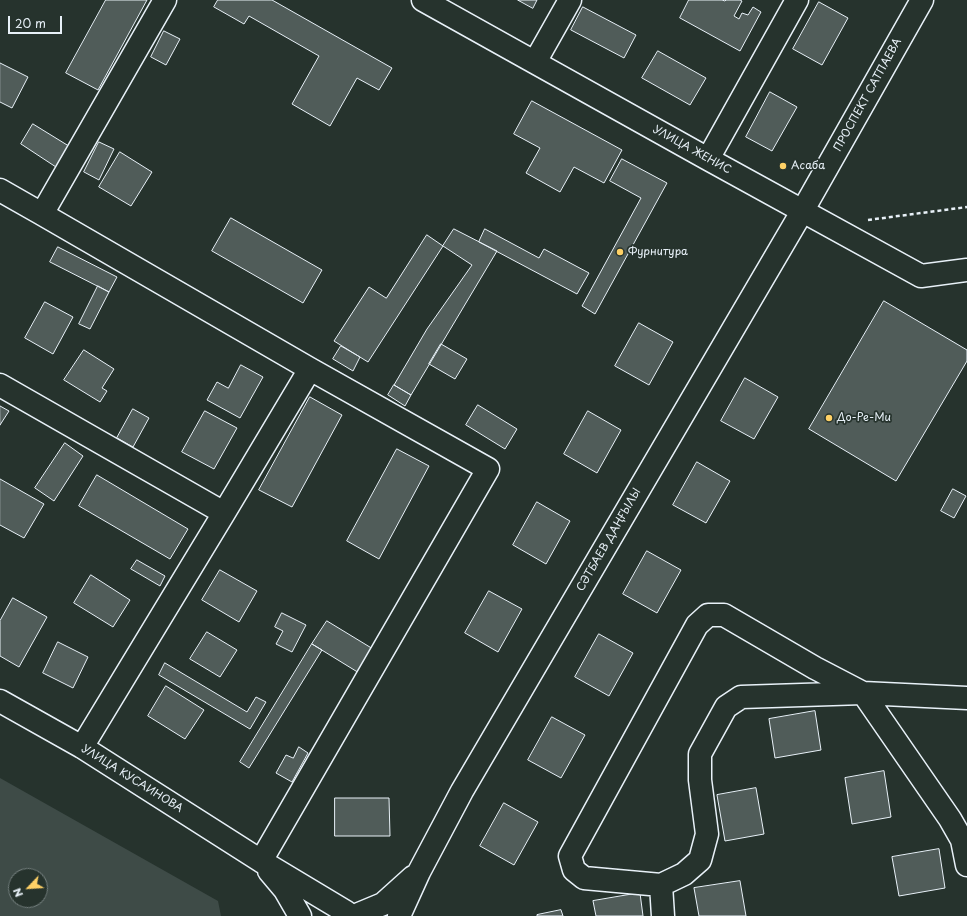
<!DOCTYPE html>
<meta charset="utf-8">
<style>
body{margin:0}
#map{position:relative;width:967px;height:916px;overflow:hidden;background:#26332d;font-family:"Playpen Sans",sans-serif}
canvas{display:block}
.north{position:absolute;left:8px;top:868px;width:40px;height:40px;box-sizing:border-box;background:#26332d;border:1px solid #747f7e;border-radius:50%;rotate:245deg;font-size:11px;font-weight:700;line-height:16px;text-align:center;color:#e8f1f8}
.north::after{content:'';display:block;margin:auto;width:14px;height:18px;background:#ffd166;clip-path:polygon(50% 0,100% 100%,50% 72%,0 100%)}
.scale{position:absolute;left:8px;top:16px;width:54px;height:18px;box-sizing:border-box;border:2px solid #e8f1f8;border-top:0;padding-left:5px;font-size:12px;line-height:14px;white-space:nowrap;color:#e8f1f8;-webkit-text-stroke:3px #26332d;paint-order:stroke}
</style>
<div id="map">
<canvas width="967" height="916"></canvas>
<div class="north">N</div>
<div class="scale">20 m</div>
</div>
<script>
const ctx = document.querySelector('canvas').getContext('2d');
ctx.lineJoin = 'round';
function paint(path, color) { ctx.fillStyle = color; ctx.fill(path, 'evenodd'); }
function trace(path, color, width, dash) { ctx.strokeStyle = color; ctx.lineWidth = width; ctx.lineCap = dash ? 'butt' : 'round'; ctx.setLineDash(dash || []); ctx.stroke(path); }
function label(font, color, halo, rows, align = 'center') {
  ctx.font = font + ' "Playpen Sans",sans-serif'; ctx.lineWidth = 3.5; ctx.setLineDash([]); ctx.textBaseline = 'middle'; ctx.strokeStyle = halo; ctx.fillStyle = color; for (const [text, x, y, turn = 0] of rows) {
    ctx.save(); ctx.translate(x, y); ctx.rotate((+turn || 0) * Math.PI / 180); ctx.textAlign = isNaN(turn) ? turn : align; if (halo) ctx.strokeText(text, 0, 0); ctx.fillText(text, 0, 0); ctx.restore();
  }
}
paint(new Path2D(`
 M 0,778 L 218,901 L 221,916 L 0,916 ZM 16,876 L 40,876 L 40,900 L 16,900 Z`), '#3e4b47');
const building = new Path2D(`
 M 106,0 L 147,0 L 98,90 L 66,73 Z
 M 218,0 L 272,0 L 392,68 L 379,90 L 357,78 L 330,126 L 292,104 L 319,56 L 249,16 L 244,24 L 214,7 Z
 M 518,0 L 537,0 L 533,8 Z
 M 689,0 L 722,0 L 725,1 L 726,0 L 740,0 L 742,1 L 734,16 L 739,19 L 742,13 L 748,15 L 753,7 L 761,12 L 740,51 L 680,18 Z
 M 819,2 L 848,18 L 822,65 L 793,49 Z
 M 583,7 L 636,35 L 624,58 L 571,30 Z
 M 164,31 L 180,39 L 166,65 L 151,57 Z
 M 658,51 L 706,78 L 690,105 L 642,78 Z
 M 0,63 L 28,77 L 12,108 L 0,102 Z
 M 770,92 L 797,107 L 772,151 L 746,137 Z
 M 532,101 L 622,150 L 604,183 L 574,167 L 560,192 L 526,173 L 540,148 L 514,134 Z
 M 33,124 L 72,148 L 59,169 L 21,144 Z
 M 99,142 L 114,149 L 99,180 L 84,172 Z
 M 120,152 L 152,172 L 131,206 L 99,187 Z
 M 622,159 L 667,183 L 595,314 L 582,306 L 641,198 L 610,181 Z
 M 231,218 L 322,270 L 303,303 L 212,251 Z
 M 454,229 L 497,251 L 411,395 L 394,385 L 427,329 L 472,265 L 443,246 Z
 M 485,229 L 539,258 L 544,249 L 589,273 L 577,294 L 479,242 Z
 M 427,235 L 443,246 L 368,362 L 334,341 L 369,287 L 386,298 Z
 M 58,247 L 117,277 L 109,292 L 50,262 Z
 M 98,286 L 109,292 L 90,329 L 79,324 Z
 M 884,301 L 967,350 L 967,361 L 896,481 L 809,429 Z
 M 45,302 L 73,317 L 53,354 L 25,338 Z
 M 639,323 L 673,342 L 649,385 L 615,366 Z
 M 441,344 L 467,359 L 455,379 L 429,364 Z
 M 341,346 L 360,357 L 353,371 L 333,359 Z
 M 84,350 L 114,369 L 102,388 L 107,391 L 100,402 L 64,380 Z
 M 241,365 L 263,377 L 240,418 L 207,400 L 217,382 L 228,388 Z
 M 745,378 L 778,397 L 754,439 L 721,421 Z
 M 394,385 L 411,395 L 405,406 L 388,395 Z
 M 310,397 L 342,415 L 292,507 L 259,490 Z
 M 478,405 L 517,429 L 505,449 L 466,425 Z
 M 0,406 L 9,411 L 0,425 Z
 M 133,409 L 149,418 L 133,447 L 117,438 Z
 M 205,411 L 237,428 L 214,469 L 182,452 Z
 M 588,411 L 621,430 L 597,473 L 564,454 Z
 M 65,443 L 83,456 L 54,501 L 35,488 Z
 M 397,449 L 429,466 L 379,559 L 347,541 Z
 M 697,462 L 730,481 L 706,523 L 673,505 Z
 M 97,475 L 188,529 L 170,559 L 79,506 Z
 M 0,479 L 44,504 L 24,538 L 0,525 Z
 M 953,489 L 966,496 L 954,518 L 941,511 Z
 M 537,502 L 570,521 L 546,564 L 513,545 Z
 M 647,551 L 681,570 L 657,613 L 623,594 Z
 M 137,560 L 165,576 L 160,586 L 131,569 Z
 M 220,570 L 257,591 L 239,622 L 202,600 Z
 M 91,575 L 130,600 L 113,627 L 74,603 Z
 M 489,591 L 522,609 L 498,652 L 465,633 Z
 M 13,598 L 47,617 L 19,667 L 0,656 L 0,621 Z
 M 282,613 L 306,625 L 292,652 L 276,644 L 283,631 L 275,627 Z
 M 327,621 L 378,652 L 364,676 L 312,644 Z
 M 207,632 L 237,650 L 220,677 L 190,659 Z
 M 599,634 L 633,653 L 609,696 L 575,677 Z
 M 58,642 L 88,657 L 73,688 L 43,673 Z
 M 312,644 L 322,650 L 249,768 L 240,762 Z
 M 165,663 L 247,712 L 256,697 L 266,702 L 250,729 L 159,675 Z
 M 166,686 L 204,710 L 185,739 L 148,716 Z
 M 815,711 L 821,750 L 775,758 L 769,719 Z
 M 552,717 L 585,735 L 561,778 L 528,760 Z
 M 299,747 L 308,753 L 292,782 L 276,773 L 286,755 L 293,758 Z
 M 884,771 L 891,817 L 852,824 L 845,778 Z
 M 756,788 L 764,834 L 725,841 L 717,795 Z
 M 335,798 L 389,798 L 390,836 L 335,836 Z
 M 504,803 L 538,822 L 514,865 L 480,846 Z
 M 939,849 L 945,888 L 899,896 L 892,857 Z
 M 740,881 L 746,916 L 699,916 L 694,888 Z
 M 640,893 L 643,916 L 596,916 L 593,901 Z
 M 561,910 L 563,916 L 537,916 L 537,915 Z`);
paint(building, '#505c59');
trace(building, '#e8f1f8', 1);
const minor = new Path2D(`
 M 423,0 L 708,159 L 921,276 L 967,270
 M 535,62 L 570,0
 M 708,159 L 797,0
 M 0,190 L 42,214 L 165,0
 M 42,214 L 310,369 L 488,469 L 261,861
 M 0,385 L 224,513
 M 0,701 L 82,747 L 261,861 L 346,912
 M 82,747 L 224,513 L 310,369
 M 269,871 L 285,890 L 300,916
 M 661,885 L 684,874 L 700,860 L 707,834 L 700,780 L 700,754 L 726,707 L 741,697 L 863,693 L 950,819 L 962,840 L 967,865
 M 359,914 L 383,904 L 413,877
 M 399,916 L 419,872 L 462,791 L 803,210 L 922,0
 M 663,916 L 661,885 L 584,878 L 574,870 L 570,856 L 697,625 L 708,615 L 724,615 L 815,668 L 863,693 L 967,698`);
trace(minor, '#e8f1f8', 25);
trace(new Path2D(`
 M 868,220 L 967,207`), '#e8f1f8', 2.5, [4, 3]);
trace(minor, '#26332d', 22);
for (const [x, y, r, color] of [
 [783,166,4,"#ffd166"],
 [620,252,4,"#ffd166"],
 [829,418,4,"#ffd166"]
]) { const dot = new Path2D(); dot.arc(x, y, r, 0, 2 * Math.PI); ctx.fillStyle = color; ctx.fill(dot); trace(dot, '#26332d', 1.5); }
label('11px', '#e8f1f8', '#26332d', [
 ["ПРОСПЕКТ САТПАЕВА",868,95,-61],
 ["УЛИЦА ЖЕНИС",692,150,29],
 ["СӘТБАЕВ ДАҢҒЫЛЫ",609,540,-60],
 ["УЛИЦА КУСАИНОВА",132,779,32]
]);
label('11px', '#e8f1f8', '#26332d', [
 ["Асаба",791,166],
 ["Фурнитура",628,252],
 ["До-Ре-Ми",837,418]
], 'left');
</script>
